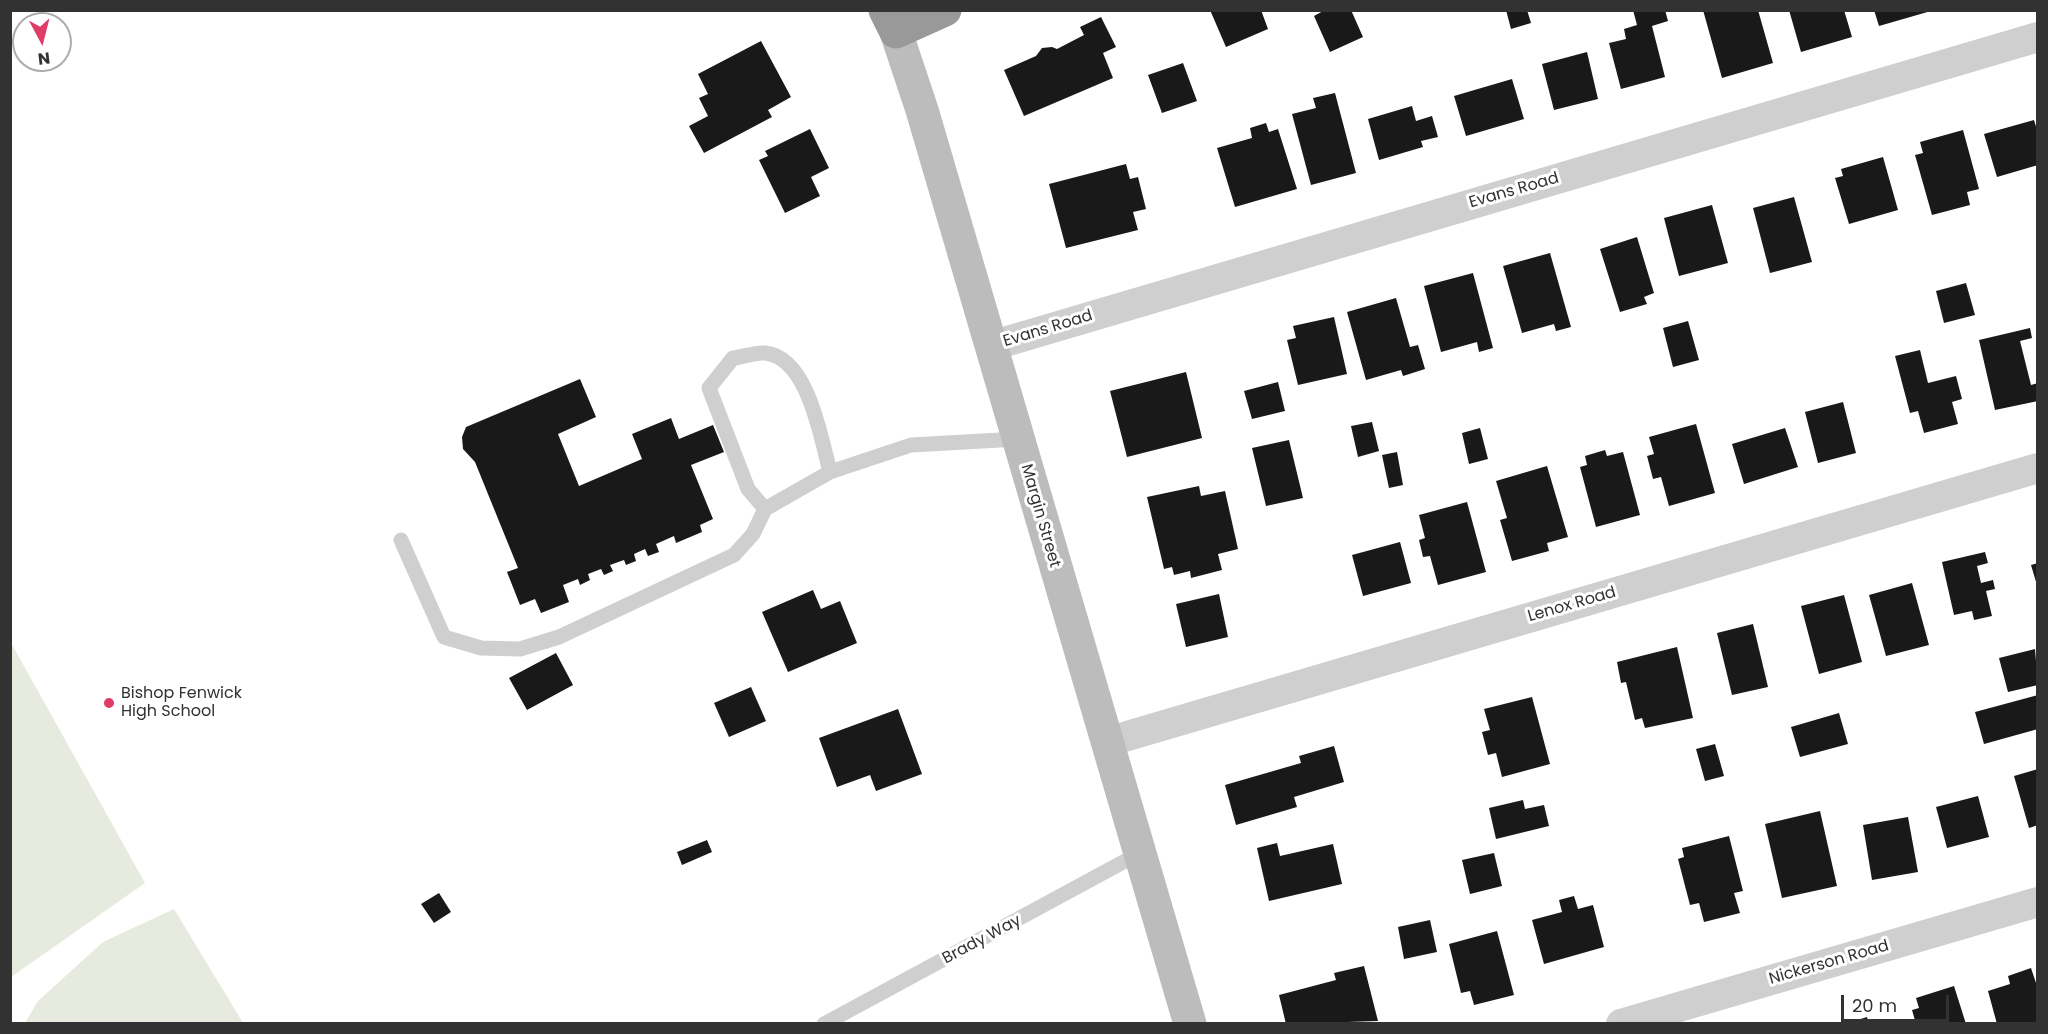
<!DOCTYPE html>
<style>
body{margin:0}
#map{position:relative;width:2048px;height:1034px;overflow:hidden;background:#fff;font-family:Poppins,sans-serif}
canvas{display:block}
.frame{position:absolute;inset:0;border:12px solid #323232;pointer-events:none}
.north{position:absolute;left:12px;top:12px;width:60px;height:60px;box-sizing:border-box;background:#fff;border:2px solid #adadad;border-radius:50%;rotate:173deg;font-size:16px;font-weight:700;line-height:24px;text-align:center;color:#323232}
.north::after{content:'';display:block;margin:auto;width:21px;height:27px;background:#df3d67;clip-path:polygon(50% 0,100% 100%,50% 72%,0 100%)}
.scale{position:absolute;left:1841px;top:995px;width:108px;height:27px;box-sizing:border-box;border:3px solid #323232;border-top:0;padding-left:8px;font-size:18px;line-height:21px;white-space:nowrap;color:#323232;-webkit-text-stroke:4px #fff;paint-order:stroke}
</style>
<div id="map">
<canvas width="2048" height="1034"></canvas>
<div class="frame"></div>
<div class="north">N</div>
<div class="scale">20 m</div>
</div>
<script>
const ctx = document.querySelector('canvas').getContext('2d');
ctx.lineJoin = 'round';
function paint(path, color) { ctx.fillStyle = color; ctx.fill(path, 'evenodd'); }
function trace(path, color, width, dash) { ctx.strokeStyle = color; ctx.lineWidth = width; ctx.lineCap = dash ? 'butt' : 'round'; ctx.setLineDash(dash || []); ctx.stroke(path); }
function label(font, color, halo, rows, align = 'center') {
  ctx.font = font + ' Poppins,sans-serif'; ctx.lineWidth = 6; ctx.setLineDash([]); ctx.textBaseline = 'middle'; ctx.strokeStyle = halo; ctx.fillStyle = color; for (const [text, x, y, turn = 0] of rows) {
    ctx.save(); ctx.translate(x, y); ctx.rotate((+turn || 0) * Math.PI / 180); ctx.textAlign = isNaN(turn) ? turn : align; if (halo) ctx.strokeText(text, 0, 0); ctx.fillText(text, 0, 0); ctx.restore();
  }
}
paint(new Path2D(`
 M 10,641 L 145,883 L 11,977 L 10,977 Z
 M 174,909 L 243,1023 L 25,1023 L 38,1001 L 103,942 Z`), '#e7eade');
paint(new Path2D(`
 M 1210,10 L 1261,10 L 1268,29 L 1226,47 Z
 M 1325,10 L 1351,10 L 1363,37 L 1330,52 L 1314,16 Z
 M 1506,10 L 1527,10 L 1531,23 L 1511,29 Z
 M 1633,10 L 1665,10 L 1668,21 L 1652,26 L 1665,77 L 1621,89 L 1609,43 L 1626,39 L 1624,29 L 1637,25 Z
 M 1703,10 L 1758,10 L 1773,63 L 1722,78 Z
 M 1789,10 L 1844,10 L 1852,37 L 1801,52 Z
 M 1874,10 L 1931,10 L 1931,11 L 1879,26 Z
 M 1101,17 L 1116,47 L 1103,53 L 1113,78 L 1024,116 L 1004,70 L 1036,56 L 1042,48 L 1052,47 L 1057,49 L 1084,35 L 1080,27 Z
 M 761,41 L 791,97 L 768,110 L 772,117 L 704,153 L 689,126 L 708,116 L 699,98 L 708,94 L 698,74 Z
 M 1587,52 L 1598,99 L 1554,110 L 1542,64 Z
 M 1183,63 L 1197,101 L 1162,113 L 1148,75 Z
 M 1512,79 L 1524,119 L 1466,136 L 1454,96 Z
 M 1335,93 L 1356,173 L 1311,185 L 1292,114 L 1316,108 L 1313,98 Z
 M 1412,106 L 1416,121 L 1432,116 L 1438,137 L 1421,141 L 1423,147 L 1379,160 L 1368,119 Z
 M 2034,120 L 2038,133 L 2038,165 L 1997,177 L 1984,134 Z
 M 1266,123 L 1269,132 L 1278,129 L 1297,189 L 1235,207 L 1217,148 L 1252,138 L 1250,128 Z
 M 810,129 L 829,168 L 811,177 L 820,196 L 785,213 L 759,160 L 768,156 L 765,151 Z
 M 1963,130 L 1979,189 L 1967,192 L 1970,205 L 1932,215 L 1915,155 L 1923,153 L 1920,142 Z
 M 1883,157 L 1898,210 L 1849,224 L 1835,178 L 1843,176 L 1841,169 Z
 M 1126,164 L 1130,179 L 1138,177 L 1146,209 L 1133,212 L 1138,230 L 1066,248 L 1049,184 Z
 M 1794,197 L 1812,262 L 1770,273 L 1753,208 Z
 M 1712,205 L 1728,263 L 1679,276 L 1664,218 Z
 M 1637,237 L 1654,293 L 1644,297 L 1647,304 L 1620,312 L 1600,249 Z
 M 1550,253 L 1571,327 L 1556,331 L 1554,324 L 1522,333 L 1503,266 Z
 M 1473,273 L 1493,348 L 1479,352 L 1477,342 L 1441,352 L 1424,286 Z
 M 1966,283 L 1975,315 L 1944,323 L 1936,291 Z
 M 1396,298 L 1410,347 L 1418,345 L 1425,369 L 1403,376 L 1401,370 L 1366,380 L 1347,312 Z
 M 1334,317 L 1347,374 L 1298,385 L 1287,340 L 1296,338 L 1293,326 Z
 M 1688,321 L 1699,360 L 1673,367 L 1663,328 Z
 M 2030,328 L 2032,338 L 2020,341 L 2031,385 L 2038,383 L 2038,401 L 1995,410 L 1979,340 Z
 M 1920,350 L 1928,383 L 1956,376 L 1962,399 L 1952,402 L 1958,424 L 1924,433 L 1918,411 L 1910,413 L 1895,356 Z
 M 1186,372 L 1202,438 L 1127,457 L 1110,391 Z
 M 580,379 L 596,417 L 558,434 L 579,486 L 642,459 L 632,434 L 671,418 L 679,439 L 713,425 L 724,452 L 691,465 L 713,519 L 700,525 L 702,532 L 676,543 L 674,536 L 656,544 L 659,552 L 648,556 L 645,549 L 634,554 L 636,561 L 626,565 L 624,560 L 610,565 L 613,571 L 604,575 L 601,569 L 588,574 L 590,580 L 580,585 L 578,579 L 563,585 L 569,602 L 541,613 L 535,599 L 520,605 L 507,572 L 518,568 L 475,462 L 463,449 L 462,437 L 466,427 Z
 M 1278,382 L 1285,411 L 1252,419 L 1244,391 Z
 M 1843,402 L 1856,453 L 1818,463 L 1805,412 Z
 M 1372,422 L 1379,451 L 1358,457 L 1351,426 Z
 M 1696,424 L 1715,493 L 1669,506 L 1661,477 L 1653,479 L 1647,456 L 1654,454 L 1649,437 Z
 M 1480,428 L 1488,459 L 1469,464 L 1462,433 Z
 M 1785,428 L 1798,467 L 1744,484 L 1732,444 Z
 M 1289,440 L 1303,498 L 1266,506 L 1252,448 Z
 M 1605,450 L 1607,456 L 1623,452 L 1640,515 L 1596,527 L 1580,467 L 1587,465 L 1585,456 Z
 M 1397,452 L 1403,485 L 1389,488 L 1382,455 Z
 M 1547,466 L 1568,537 L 1547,543 L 1549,551 L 1512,561 L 1500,520 L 1507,518 L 1496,481 Z
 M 1199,486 L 1201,496 L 1225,491 L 1238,549 L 1218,554 L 1222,570 L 1191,578 L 1190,571 L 1174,575 L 1172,567 L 1164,569 L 1147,497 Z
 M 1467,502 L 1486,572 L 1438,585 L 1430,556 L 1423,557 L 1419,540 L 1425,538 L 1419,515 Z
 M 1400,542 L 1411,583 L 1363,596 L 1352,555 Z
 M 1985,552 L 1988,563 L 1977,566 L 1981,583 L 1993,580 L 1995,589 L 1986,591 L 1992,616 L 1974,620 L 1972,611 L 1954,615 L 1942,562 Z
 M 2038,563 L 2038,585 L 2037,585 L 2031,565 Z
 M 1912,583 L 1929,645 L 1886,656 L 1869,595 Z
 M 813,590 L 821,609 L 840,601 L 857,643 L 788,672 L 762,612 Z
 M 1219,594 L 1228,637 L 1186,647 L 1176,604 Z
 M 1844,595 L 1862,662 L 1819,674 L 1801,606 Z
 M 1753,624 L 1768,687 L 1732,695 L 1717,633 Z
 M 1677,647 L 1693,718 L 1645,728 L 1642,718 L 1635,720 L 1626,682 L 1621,683 L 1617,662 Z
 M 2035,649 L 2038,685 L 2008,692 L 1999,658 Z
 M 556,653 L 573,685 L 527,710 L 509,678 Z
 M 751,687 L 766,721 L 729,737 L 714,703 Z
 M 2038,695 L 2038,729 L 1984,744 L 1975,712 Z
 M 1532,697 L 1550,764 L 1502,777 L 1496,753 L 1488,755 L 1482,732 L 1490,730 L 1484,709 Z
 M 898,709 L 922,774 L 876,791 L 870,775 L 837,787 L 819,738 Z
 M 1839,713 L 1848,744 L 1800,757 L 1791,727 Z
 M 1715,744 L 1724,776 L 1705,781 L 1696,749 Z
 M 1334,746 L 1344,782 L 1294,797 L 1297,807 L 1236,825 L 1225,785 L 1301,763 L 1299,756 Z
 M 2038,769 L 2038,825 L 2029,828 L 2014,776 Z
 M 1978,796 L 1989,837 L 1947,848 L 1936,807 Z
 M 1523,800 L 1525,809 L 1544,805 L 1549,826 L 1496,839 L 1489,808 Z
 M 1820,811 L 1837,886 L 1782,898 L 1765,824 Z
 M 1908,817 L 1918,872 L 1872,880 L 1863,825 Z
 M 1729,836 L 1743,891 L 1734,893 L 1740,913 L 1704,922 L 1699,903 L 1690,905 L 1678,859 L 1684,857 L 1682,848 Z
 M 707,840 L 712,852 L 682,865 L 677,852 Z
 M 1277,843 L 1280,856 L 1333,844 L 1342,884 L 1269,901 L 1257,848 Z
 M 1494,853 L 1502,886 L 1470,894 L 1462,860 Z
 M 439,893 L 451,912 L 434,923 L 421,904 Z
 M 1574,896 L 1578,909 L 1593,905 L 1604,947 L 1544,964 L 1532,920 L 1562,912 L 1559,900 Z
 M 1430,920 L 1437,952 L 1404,959 L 1398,927 Z
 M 1497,931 L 1514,995 L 1474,1005 L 1470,991 L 1461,993 L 1449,944 Z
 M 1364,966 L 1378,1021 L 1286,1024 L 1279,995 L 1336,980 L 1334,973 Z
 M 2031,968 L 2038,989 L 2038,1024 L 1997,1024 L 1988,991 L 2010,984 L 2008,976 Z
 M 1954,986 L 1966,1024 L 1916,1024 L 1912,1010 L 1919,1008 L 1916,998 Z
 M 1867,1017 L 1869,1024 L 1848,1024 L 1848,1023 Z`), '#191919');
trace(new Path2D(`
 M 765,509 L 748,489 L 709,388 L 733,358 C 743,357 755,352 765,353 C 808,357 821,438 830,472
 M 401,540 L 444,637 L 481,648 L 520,649 L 559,637 L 734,555 L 753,534 L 765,509 L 830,472 L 911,445 L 1018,439
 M 824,1024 L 1138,854`), '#cfcfcf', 15);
trace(new Path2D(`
 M 991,346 L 2038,37
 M 1107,742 L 2038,468
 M 1621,1024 L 2038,902`), '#cfcfcf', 30);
trace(new Path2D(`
 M 896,32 L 922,110 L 1190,1024`), '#bcbcbc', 33);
trace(new Path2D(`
 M 885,10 L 896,32 L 945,10`), '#999', 33);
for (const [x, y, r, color] of [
 [109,703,6,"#df3d67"]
]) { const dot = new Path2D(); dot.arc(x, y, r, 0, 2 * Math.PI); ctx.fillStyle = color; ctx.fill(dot); trace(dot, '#fff', 2); }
label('16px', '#323232', '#fff', [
 ["Evans Road",1514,191,-16],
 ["Evans Road",1048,329,-17],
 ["Margin Street",1040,516,74],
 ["Lenox Road",1572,605,-16],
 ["Brady Way",982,940,-28],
 ["Nickerson Road",1829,963,-16]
]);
label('16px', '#323232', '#fff', [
 ["Bishop Fenwick",121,694],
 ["High School",121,712]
], 'left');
</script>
